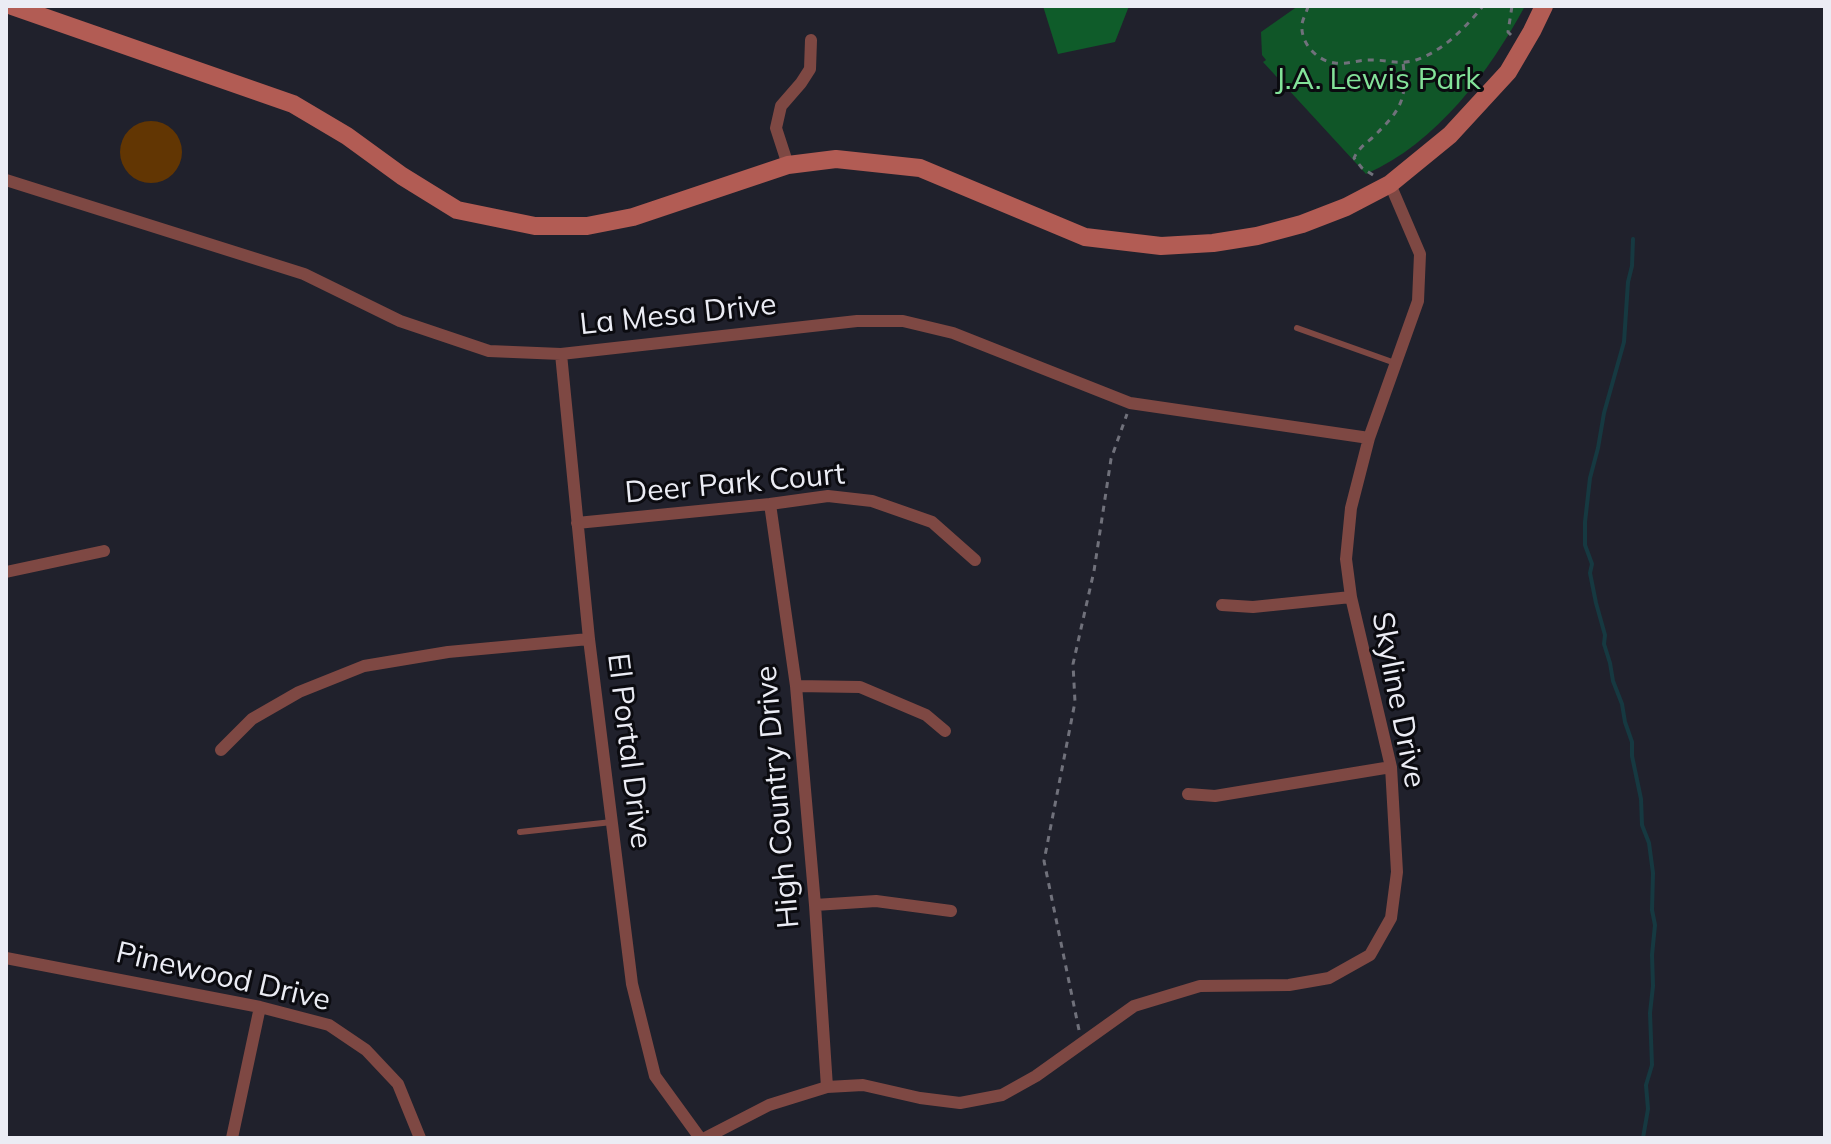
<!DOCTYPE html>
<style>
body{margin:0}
#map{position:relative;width:1831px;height:1144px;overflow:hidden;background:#20212c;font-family:Mulish,sans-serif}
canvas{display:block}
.frame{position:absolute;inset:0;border:8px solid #ebecf4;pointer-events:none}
</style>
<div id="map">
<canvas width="1831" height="1144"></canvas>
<div class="frame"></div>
</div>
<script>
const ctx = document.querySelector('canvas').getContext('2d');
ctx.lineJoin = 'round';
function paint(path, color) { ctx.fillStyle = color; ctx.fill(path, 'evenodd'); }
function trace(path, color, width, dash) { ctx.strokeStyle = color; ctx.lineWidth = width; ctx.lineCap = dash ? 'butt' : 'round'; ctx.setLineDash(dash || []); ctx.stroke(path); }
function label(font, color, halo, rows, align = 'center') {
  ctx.font = font + ' Mulish,sans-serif'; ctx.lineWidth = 6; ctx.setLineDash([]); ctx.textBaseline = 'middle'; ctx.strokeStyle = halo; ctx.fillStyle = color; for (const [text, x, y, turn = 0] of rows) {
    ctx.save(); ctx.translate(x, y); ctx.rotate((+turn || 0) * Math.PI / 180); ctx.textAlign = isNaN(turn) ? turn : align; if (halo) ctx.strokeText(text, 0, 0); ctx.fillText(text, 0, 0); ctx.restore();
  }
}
paint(new Path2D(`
 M 1298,6 L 1525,6 C 1489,72 1437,143 1366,174 L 1263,62 L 1266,60 L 1262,55 L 1261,32 Z`), '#105628');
paint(new Path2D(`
 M 1043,6 L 1129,6 L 1115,42 L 1058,54 Z`), '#0f5c2a');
trace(new Path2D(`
 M 1633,239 L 1632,266 L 1628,282 L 1624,342 L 1604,413 L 1598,448 L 1590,478 L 1585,522 L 1585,545 L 1592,564 L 1590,573 L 1596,603 L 1605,635 L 1604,644 L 1610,663 L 1613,681 L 1622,704 L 1625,722 L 1632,742 L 1632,756 L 1641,799 L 1642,825 L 1649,843 L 1653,873 L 1652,910 L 1655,925 L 1652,955 L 1653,986 L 1650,1013 L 1652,1065 L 1646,1085 L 1648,1109 L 1643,1138`), '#163941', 4);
paint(new Path2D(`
 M120 152a31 31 0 1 1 62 0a31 31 0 1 1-62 0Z`), '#623603');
trace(new Path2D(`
 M 1308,6 C 1307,12 1303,18 1302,24 C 1300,43 1317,61 1335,63 C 1347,65 1360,59 1372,60 C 1387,60 1401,65 1416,60 C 1443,51 1465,28 1483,6
 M 1511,35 L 1508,32 L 1512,6
 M 1373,175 L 1362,168 L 1354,158 C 1358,149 1365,144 1372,138 C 1399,112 1408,101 1403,63
 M 1079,1030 L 1044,861 L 1075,702 L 1073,664 L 1094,571 L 1111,459 L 1127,414`), '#70717b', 3, [6, 6]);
trace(new Path2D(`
 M 1297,328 L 1395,363
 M 520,832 L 612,822`), '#7e4843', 6);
trace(new Path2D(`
 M 788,165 L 776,128 L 781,106 L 801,83 L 810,69 L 811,40
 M 6,180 L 304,274 L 400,321 L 489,351 L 561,354 L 857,321 L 903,321 L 953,333 L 1130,403 L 1369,438
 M 561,354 L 589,639 L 632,984 L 655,1076 L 700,1138
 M 770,504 L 796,686 L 815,905 L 827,1087
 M 577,523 L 770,504 L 828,496 L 872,501 L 932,522 L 975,560
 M 6,572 L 104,551
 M 1222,605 L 1253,607 L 1351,597
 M 796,686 L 860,687 L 926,715 L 945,731
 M 221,750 L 252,719 L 299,692 L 364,666 L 448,652 L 589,639
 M 1188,794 L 1215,796 L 1391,767
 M 815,905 L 876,901 L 951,911
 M 6,958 L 260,1007 L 329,1025 L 366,1050 L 398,1084 L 420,1138
 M 232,1138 L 260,1007
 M 705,1138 L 769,1105 L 827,1087 L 863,1085 L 920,1098 L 960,1103 L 1002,1095 L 1036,1076 L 1134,1006 L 1200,986 L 1289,985 L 1329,978 L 1370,955 L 1391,918 L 1397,872 L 1391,767 L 1351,597 L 1346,559 L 1351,508 L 1369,438 L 1418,301 L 1420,254 L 1390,184`), '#7e4843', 12);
trace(new Path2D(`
 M 12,6 L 293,104 L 347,136 L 402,176 L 457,210 L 535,226 L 587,226 L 633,217 L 788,165 L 836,159 L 920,168 L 1085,237 L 1161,246 L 1213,243 L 1257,236 L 1302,224 L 1346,207 L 1390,184 L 1450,135 L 1508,72 L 1532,31 L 1544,6`), '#b25c54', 18);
label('30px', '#83e299', '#0b0b10', [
 ["J.A. Lewis Park",1378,80]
]);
label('30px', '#ebecf4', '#0b0b10', [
 ["La Mesa Drive",678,315,-6],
 ["Deer Park Court",735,484,-5],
 ["Skyline Drive",1398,700,79],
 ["El Portal Drive",629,751,83],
 ["High Country Drive",778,797,-95],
 ["Pinewood Drive",223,977,13]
]);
</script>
